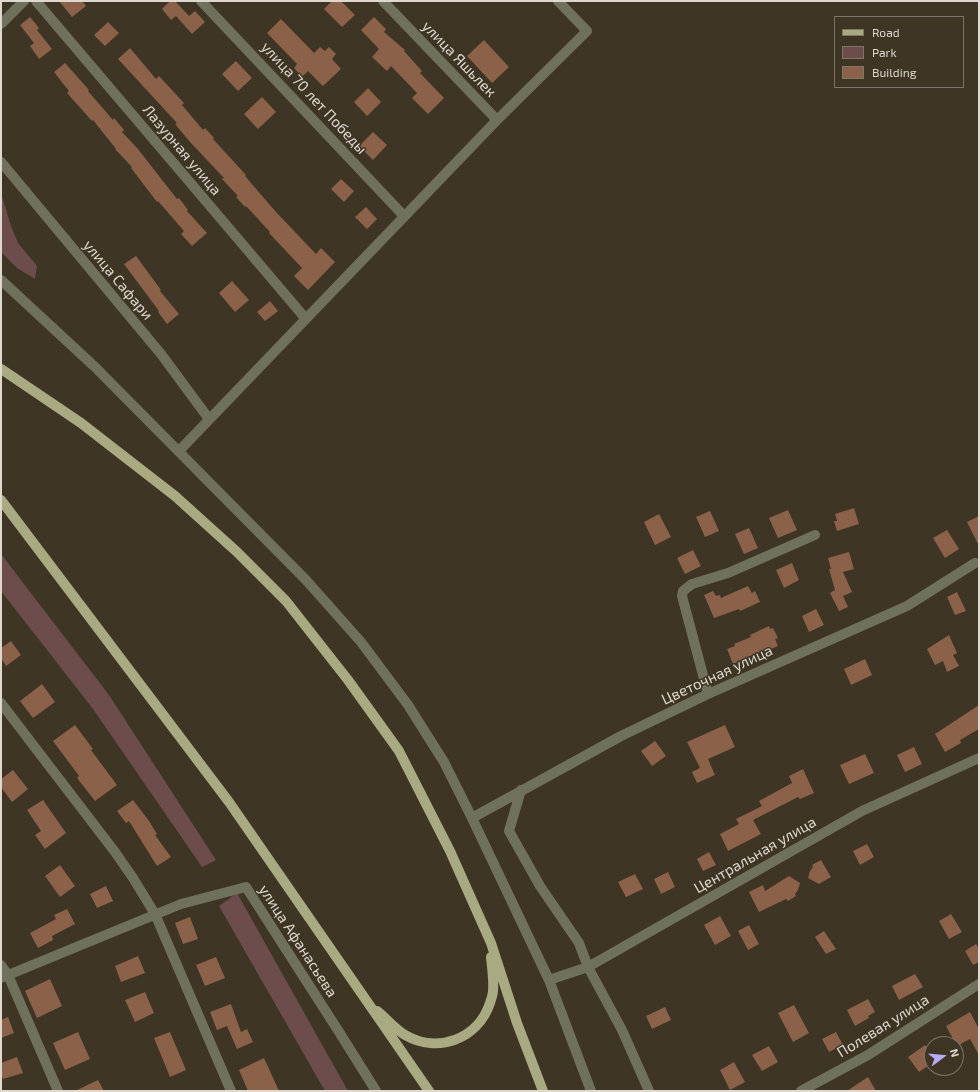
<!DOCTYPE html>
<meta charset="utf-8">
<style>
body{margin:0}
#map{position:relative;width:980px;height:1092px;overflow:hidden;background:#3e3525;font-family:"Exo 2",sans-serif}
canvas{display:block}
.frame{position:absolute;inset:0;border:2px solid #ded8cf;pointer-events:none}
.legend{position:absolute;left:834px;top:16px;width:130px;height:72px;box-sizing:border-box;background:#3e3525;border:1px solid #7e7669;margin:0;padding:5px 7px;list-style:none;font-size:12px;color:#ded8cf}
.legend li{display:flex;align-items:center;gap:8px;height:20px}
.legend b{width:20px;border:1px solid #7e7669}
.north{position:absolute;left:924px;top:1036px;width:40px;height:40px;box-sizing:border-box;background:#3e3525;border:1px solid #7e7669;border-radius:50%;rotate:74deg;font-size:11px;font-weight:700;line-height:16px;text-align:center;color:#ded8cf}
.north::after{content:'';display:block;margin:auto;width:14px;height:18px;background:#b9abf7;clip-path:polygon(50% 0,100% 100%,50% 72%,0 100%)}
</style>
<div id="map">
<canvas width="980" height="1092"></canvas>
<div class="frame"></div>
<ul class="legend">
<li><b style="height:5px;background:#a9aa82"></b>Road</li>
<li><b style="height:11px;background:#6c4d4c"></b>Park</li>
<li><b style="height:11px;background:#8b6149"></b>Building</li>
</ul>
<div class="north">N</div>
</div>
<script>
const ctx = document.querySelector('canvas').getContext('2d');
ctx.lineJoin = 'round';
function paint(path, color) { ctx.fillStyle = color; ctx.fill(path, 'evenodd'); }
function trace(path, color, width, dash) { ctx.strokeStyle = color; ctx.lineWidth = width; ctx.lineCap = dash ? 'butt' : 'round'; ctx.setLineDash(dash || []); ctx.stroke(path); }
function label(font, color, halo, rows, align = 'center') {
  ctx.font = font + ' "Exo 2",sans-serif'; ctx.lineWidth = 3; ctx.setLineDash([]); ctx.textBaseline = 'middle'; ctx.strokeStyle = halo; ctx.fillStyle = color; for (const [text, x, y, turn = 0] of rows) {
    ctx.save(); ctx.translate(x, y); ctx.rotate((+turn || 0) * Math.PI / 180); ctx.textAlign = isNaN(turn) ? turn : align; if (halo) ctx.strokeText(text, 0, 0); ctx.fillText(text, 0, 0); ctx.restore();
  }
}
paint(new Path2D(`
 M 1,193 L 11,226 L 18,243 L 37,266 L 35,279 L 17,268 L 1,252 Z
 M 1,554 L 109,695 L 216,860 L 202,867 L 93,709 L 1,591 Z
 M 237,893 L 348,1091 L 325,1091 L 219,906 Z`), '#6c4d4c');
paint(new Path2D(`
 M 59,1 L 82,1 L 86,6 L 72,17 Z
 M 170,1 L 175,1 L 189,16 L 195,11 L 205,22 L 192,34 L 176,16 L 171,20 L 162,9 Z
 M 332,1 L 341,1 L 355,15 L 342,27 L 324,9 Z
 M 30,17 L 39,28 L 37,30 L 52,49 L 39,59 L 30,46 L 34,43 L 20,25 Z
 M 374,17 L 386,29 L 384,32 L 405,50 L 404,51 L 422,71 L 420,73 L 444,98 L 428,114 L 412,98 L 417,93 L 391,66 L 387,71 L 372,57 L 379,49 L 361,30 Z
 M 281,19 L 314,53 L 320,47 L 325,51 L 329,47 L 336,54 L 332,59 L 341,69 L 323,86 L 308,71 L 302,77 L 294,68 L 297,64 L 267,33 Z
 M 108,22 L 119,33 L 105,46 L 94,35 Z
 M 484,40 L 509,67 L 492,83 L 467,56 Z
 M 130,48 L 156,79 L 159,76 L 184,103 L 182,105 L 203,130 L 205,128 L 214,138 L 213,139 L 246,175 L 245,176 L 276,212 L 316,254 L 321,248 L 335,262 L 308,290 L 294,276 L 302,268 L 269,233 L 270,232 L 246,206 L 245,207 L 236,197 L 238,196 L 222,179 L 224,178 L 190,142 L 175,124 L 177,123 L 118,59 Z
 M 236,61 L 252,78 L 238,91 L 222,74 Z
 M 65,63 L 89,90 L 88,91 L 113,120 L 114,118 L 124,130 L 122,132 L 138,149 L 177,199 L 179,198 L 188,210 L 187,211 L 207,233 L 192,246 L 181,234 L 184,231 L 158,201 L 157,202 L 131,168 L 132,167 L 115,149 L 116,149 L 93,120 L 92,121 L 67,93 L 69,91 L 54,72 Z
 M 368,88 L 381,102 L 367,116 L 354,102 Z
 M 262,97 L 276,112 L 258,129 L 244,114 Z
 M 373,132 L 387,145 L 373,160 L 359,146 Z
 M 341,179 L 354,191 L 344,202 L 331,189 Z
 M 366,207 L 377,219 L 367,229 L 355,217 Z
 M 136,256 L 161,290 L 160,291 L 179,314 L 167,324 L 158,312 L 159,311 L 124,264 Z
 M 232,281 L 249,300 L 235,312 L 219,293 Z
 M 270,301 L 278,311 L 265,321 L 257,312 Z
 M 854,508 L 859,524 L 837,531 L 834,521 L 837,521 L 835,514 Z
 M 788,510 L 797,530 L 778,538 L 769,518 Z
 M 710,511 L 719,531 L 705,537 L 696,517 Z
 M 659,514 L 671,537 L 655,545 L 644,522 Z
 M 979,516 L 979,546 L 967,522 Z
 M 749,528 L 758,548 L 744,554 L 735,534 Z
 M 947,530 L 959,549 L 945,558 L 933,538 Z
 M 693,550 L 701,566 L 685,574 L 677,558 Z
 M 849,552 L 854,569 L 843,572 L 852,592 L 843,596 L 848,607 L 839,611 L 830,593 L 835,590 L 829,569 L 831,569 L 828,558 Z
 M 792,563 L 799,580 L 784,588 L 776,570 Z
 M 748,586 L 752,593 L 755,591 L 760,602 L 740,611 L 739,609 L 714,618 L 704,595 L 713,591 L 716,596 L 720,595 L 721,598 Z
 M 957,592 L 966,611 L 955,615 L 947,597 Z
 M 816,609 L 824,625 L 809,632 L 802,616 Z
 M 769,626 L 770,629 L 773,628 L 778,638 L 775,639 L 778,646 L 760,654 L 759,652 L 733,664 L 727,649 L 735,646 L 734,644 L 751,637 L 750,635 Z
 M 949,635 L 957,653 L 953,655 L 959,666 L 947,672 L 943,661 L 935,665 L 927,649 Z
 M 11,641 L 21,655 L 6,666 L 1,658 L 1,648 Z
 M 865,659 L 872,675 L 851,685 L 844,669 Z
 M 42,684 L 55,702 L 33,718 L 20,701 Z
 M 979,705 L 979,729 L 960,740 L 961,743 L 945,752 L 935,734 Z
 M 75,725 L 93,749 L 91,750 L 117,785 L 95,801 L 77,778 L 79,776 L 53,741 Z
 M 725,725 L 735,747 L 708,759 L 715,775 L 697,783 L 692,772 L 700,768 L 687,742 Z
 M 655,741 L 666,756 L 652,766 L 641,751 Z
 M 914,747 L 922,764 L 905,772 L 897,755 Z
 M 865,754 L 874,773 L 849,784 L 840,765 Z
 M 803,769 L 814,793 L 800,799 L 798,797 L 753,820 L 761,834 L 728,851 L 720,834 L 739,824 L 736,819 L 762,806 L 759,801 L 792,783 L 789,776 Z
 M 13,770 L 28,789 L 12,802 L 1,787 L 1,779 Z
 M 43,800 L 66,833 L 45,849 L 35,835 L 41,831 L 27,810 Z
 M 133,800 L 149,821 L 157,834 L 155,835 L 171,857 L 157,866 L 129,821 L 126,823 L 117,811 Z
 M 867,844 L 874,857 L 860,865 L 853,851 Z
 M 709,852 L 716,865 L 703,871 L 697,859 Z
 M 821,860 L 831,877 L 819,884 L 808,878 L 810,871 L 813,867 L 812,865 Z
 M 60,865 L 75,886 L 60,897 L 45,876 Z
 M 668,872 L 675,887 L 661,894 L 654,879 Z
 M 635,874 L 643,889 L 626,897 L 618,882 Z
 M 789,876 L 800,883 L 798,890 L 795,894 L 796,896 L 788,901 L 786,899 L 759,912 L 749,892 L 763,885 L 765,891 Z
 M 106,886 L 113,901 L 97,908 L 90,894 Z
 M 67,909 L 75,924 L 52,936 L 53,940 L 38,948 L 30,933 L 56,919 L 54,915 Z
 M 951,914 L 962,932 L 949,939 L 939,921 Z
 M 720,916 L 731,936 L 715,945 L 704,925 Z
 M 190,917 L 198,939 L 183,944 L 175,923 Z
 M 749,925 L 759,944 L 748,950 L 738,931 Z
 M 824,931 L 836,949 L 826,954 L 815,937 Z
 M 976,944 L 979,949 L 979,962 L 973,965 L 965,951 Z
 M 138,956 L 145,973 L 121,982 L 115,966 Z
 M 216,957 L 225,978 L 205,986 L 196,965 Z
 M 915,974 L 923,987 L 899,1000 L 892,986 Z
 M 50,979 L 62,1006 L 37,1018 L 25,991 Z
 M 145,992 L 154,1013 L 135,1022 L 125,1000 Z
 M 868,999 L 875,1012 L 868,1016 L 869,1018 L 855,1026 L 847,1010 Z
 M 231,1004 L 241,1032 L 247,1029 L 253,1042 L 237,1049 L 227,1026 L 217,1030 L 210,1012 Z
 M 794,1005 L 809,1033 L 793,1042 L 778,1013 Z
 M 665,1007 L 671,1020 L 652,1029 L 646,1016 Z
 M 970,1012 L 979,1029 L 979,1055 L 970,1039 L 957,1046 L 946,1026 Z
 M 8,1017 L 14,1033 L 1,1038 L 1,1020 Z
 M 78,1032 L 90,1059 L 65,1070 L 53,1043 Z
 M 170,1032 L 186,1070 L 170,1077 L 154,1038 Z
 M 836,1032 L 843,1045 L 829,1052 L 822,1039 Z
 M 925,1045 L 932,1055 L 932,1063 L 919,1072 L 908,1057 Z
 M 769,1046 L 778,1062 L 762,1071 L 752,1055 Z
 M 17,1057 L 23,1073 L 3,1079 L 1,1074 L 1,1063 Z
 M 264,1058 L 279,1091 L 248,1091 L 239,1070 Z
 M 734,1062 L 745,1082 L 730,1090 L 720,1070 Z
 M 868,1077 L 876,1091 L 847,1091 Z
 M 98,1080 L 104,1091 L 75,1091 Z`), '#8b6149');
trace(new Path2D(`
 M 36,1 L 306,319
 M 201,1 L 404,216
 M 383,1 L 497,120
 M 1,24 L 24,1
 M 1,162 L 161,354 L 209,419
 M 1,280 L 95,367 L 306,580 L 361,642 L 408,705 L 444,762 L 472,818 L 549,980 L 591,1091
 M 179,451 L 497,120 L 587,31 L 558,1
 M 708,694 L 682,596 L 683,591 L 692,584 L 728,573 L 815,535
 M 1,703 L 115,852 L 133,878 L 155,914 L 231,1091
 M 521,790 L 509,831 L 540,886 L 579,943 L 588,967 L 622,1030 L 649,1091
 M 472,818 L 621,736 L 708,694 L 907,606 L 975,563
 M 1,965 L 8,975 L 58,1091
 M 1,978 L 181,904 L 246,887 L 341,1035 L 376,1091
 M 549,980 L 588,967 L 862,811 L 979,758
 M 801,1091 L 868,1055 L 979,984`), '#70715d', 10);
trace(new Path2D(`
 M 1,369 L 81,423 L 175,496 L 237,552 L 286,601 L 348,680 L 399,751 L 450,851 L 491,943 L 517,1023 L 543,1091
 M 1,500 L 229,802 L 429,1091
 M 377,1011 C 386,1018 395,1029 405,1035 C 438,1054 478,1039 490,1003 C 491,999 493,995 493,991 C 494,980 492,968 491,957`), '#a9aa82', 10);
label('15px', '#ded8cf', '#3e3525', [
 ["улица Яшьлек",459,59,46],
 ["улица 70 лет Победы",314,98,47],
 ["Лазурная улица",182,150,50],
 ["улица Сафари",118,280,50],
 ["Цветочная улица",717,675,-25],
 ["Центральная улица",755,855,-30],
 ["улица Афанасьева",298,941,57],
 ["Полевая улица",883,1026,-32]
]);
</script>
